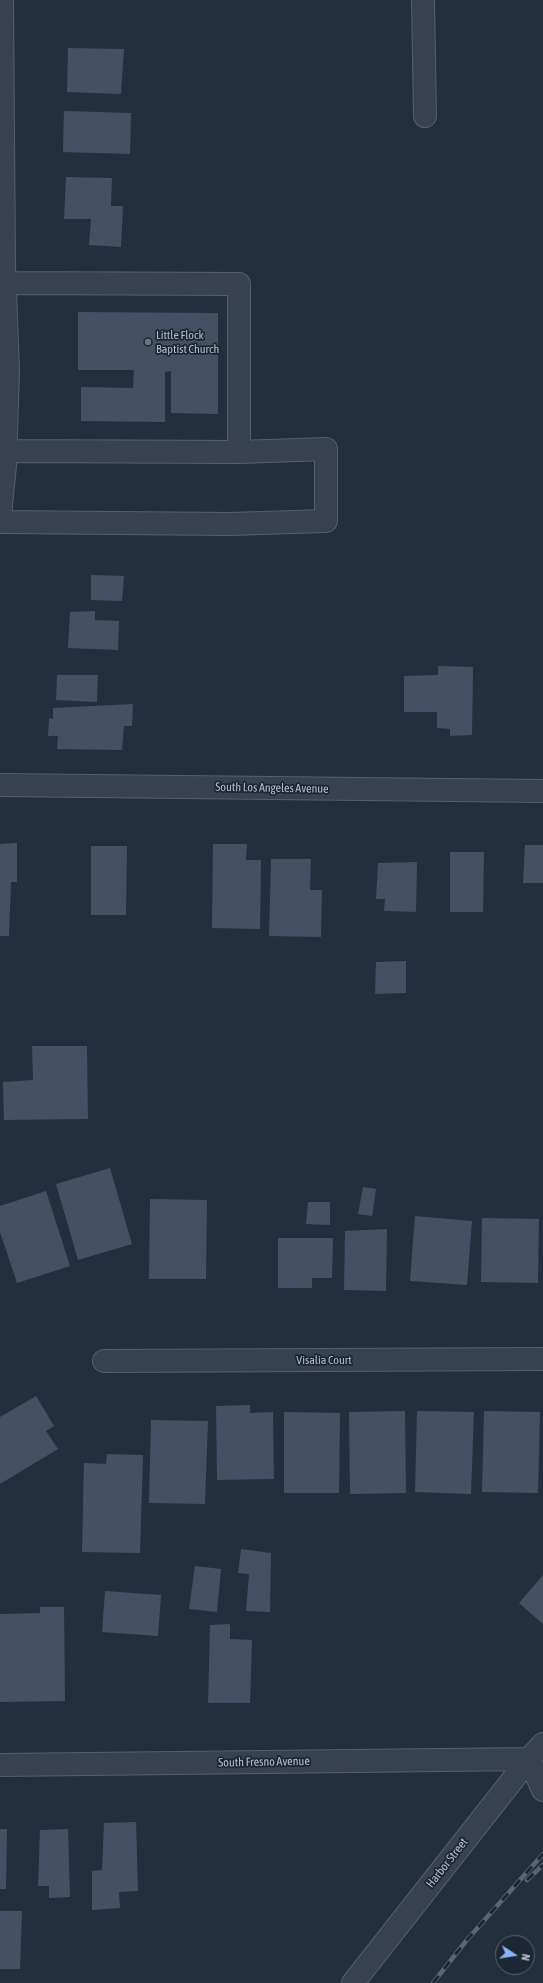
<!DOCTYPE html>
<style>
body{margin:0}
#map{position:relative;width:543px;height:1983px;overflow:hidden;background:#242f3e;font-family:"Asap Condensed",sans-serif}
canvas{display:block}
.north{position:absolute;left:495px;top:1935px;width:40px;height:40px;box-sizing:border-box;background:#1d2633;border:1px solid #59626f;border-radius:50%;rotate:102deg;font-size:11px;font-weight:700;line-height:16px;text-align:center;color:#b4bcc9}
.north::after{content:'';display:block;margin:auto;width:14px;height:18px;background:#8ab4f8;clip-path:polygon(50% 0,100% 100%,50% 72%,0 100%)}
</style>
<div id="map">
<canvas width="543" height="1983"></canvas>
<div class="north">N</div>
</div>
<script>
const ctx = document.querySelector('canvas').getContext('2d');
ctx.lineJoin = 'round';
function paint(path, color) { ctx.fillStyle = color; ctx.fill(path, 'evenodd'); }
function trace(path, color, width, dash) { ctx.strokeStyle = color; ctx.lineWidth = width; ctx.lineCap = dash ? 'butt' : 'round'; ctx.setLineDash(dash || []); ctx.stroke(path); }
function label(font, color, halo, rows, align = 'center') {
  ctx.font = font + ' "Asap Condensed",sans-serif'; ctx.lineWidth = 3.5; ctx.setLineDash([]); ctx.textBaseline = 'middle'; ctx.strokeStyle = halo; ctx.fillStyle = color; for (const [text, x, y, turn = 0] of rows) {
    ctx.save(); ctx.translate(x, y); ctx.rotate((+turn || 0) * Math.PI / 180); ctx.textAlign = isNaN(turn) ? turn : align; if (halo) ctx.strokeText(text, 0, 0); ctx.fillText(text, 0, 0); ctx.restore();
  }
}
paint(new Path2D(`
 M 68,48 L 124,49 L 121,94 L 67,92 Z
 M 64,111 L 131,113 L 130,154 L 63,152 Z
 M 66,177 L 112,178 L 111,206 L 123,206 L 121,247 L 89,245 L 91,219 L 64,219 Z
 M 78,312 L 218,313 L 218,414 L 171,413 L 171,371 L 165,372 L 165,422 L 81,421 L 81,387 L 133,388 L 134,370 L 78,370 Z
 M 91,575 L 124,576 L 122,601 L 91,600 Z
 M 95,611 L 95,620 L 119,621 L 118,650 L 68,648 L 70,612 Z
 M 438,666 L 473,667 L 472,735 L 450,736 L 450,729 L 437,728 L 437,712 L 404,712 L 404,676 L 438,675 Z
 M 57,675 L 98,675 L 97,702 L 56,700 Z
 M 133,704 L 132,726 L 124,726 L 122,750 L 57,749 L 58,736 L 48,736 L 49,718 L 53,719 L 53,708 Z
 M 17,843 L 17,882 L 11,882 L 9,936 L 0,936 L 0,844 Z
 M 213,844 L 247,844 L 246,860 L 261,860 L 260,929 L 212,928 Z
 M 525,845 L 543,845 L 543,883 L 523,883 Z
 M 91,846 L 127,846 L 126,915 L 91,915 Z
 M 450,852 L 484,852 L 483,912 L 450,912 Z
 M 271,859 L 311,859 L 310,890 L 322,890 L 321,937 L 269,936 Z
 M 417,862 L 416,912 L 384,911 L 385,899 L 376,899 L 378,863 Z
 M 406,961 L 406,993 L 375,994 L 376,962 Z
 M 32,1046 L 87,1046 L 88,1119 L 4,1120 L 3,1082 L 33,1080 Z
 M 110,1168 L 132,1244 L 78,1260 L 56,1184 Z
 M 363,1187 L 376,1189 L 372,1216 L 358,1214 Z
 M 46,1191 L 70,1266 L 17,1283 L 0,1232 L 0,1206 Z
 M 150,1199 L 207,1200 L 206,1279 L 149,1279 Z
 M 308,1202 L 330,1202 L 330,1225 L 306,1224 Z
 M 415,1216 L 472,1221 L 467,1285 L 410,1281 Z
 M 482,1218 L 539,1219 L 538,1283 L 481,1282 Z
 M 387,1229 L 386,1291 L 344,1290 L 345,1231 Z
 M 278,1238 L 333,1238 L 332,1278 L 312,1278 L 312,1288 L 278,1288 Z
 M 36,1396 L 54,1426 L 46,1431 L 58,1449 L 0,1484 L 0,1417 Z
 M 250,1405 L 250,1413 L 273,1412 L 274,1479 L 217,1480 L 216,1406 Z
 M 405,1411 L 406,1493 L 350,1494 L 349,1412 Z
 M 417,1411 L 474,1412 L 471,1494 L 415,1492 Z
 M 484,1411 L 540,1412 L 538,1493 L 482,1492 Z
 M 284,1412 L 340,1413 L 339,1493 L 284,1493 Z
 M 151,1420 L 208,1421 L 205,1504 L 149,1503 Z
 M 107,1454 L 143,1455 L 140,1553 L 82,1552 L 84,1463 L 106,1464 Z
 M 241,1549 L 271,1553 L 270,1612 L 246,1611 L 249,1574 L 238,1573 Z
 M 195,1566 L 221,1569 L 217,1612 L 189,1609 Z
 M 543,1575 L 543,1624 L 519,1603 Z
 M 105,1591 L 161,1595 L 158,1636 L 102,1632 Z
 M 40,1607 L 64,1607 L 65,1701 L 0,1702 L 0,1614 L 40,1613 Z
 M 230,1624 L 230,1639 L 252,1640 L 250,1703 L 208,1703 L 210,1625 Z
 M 136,1822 L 138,1891 L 119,1892 L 120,1908 L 92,1910 L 92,1871 L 102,1870 L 104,1823 Z
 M 0,1829 L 7,1829 L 6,1889 L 0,1889 Z
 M 68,1829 L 70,1897 L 49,1898 L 49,1886 L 38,1886 L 40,1830 Z
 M 0,1911 L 22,1911 L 20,1969 L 0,1969 Z`), '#455162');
const minor = new Path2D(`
 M 423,0 L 425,116
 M 5,283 L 239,284 L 239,452
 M 0,515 L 5,465 L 8,371 L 4,265 L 2,0
 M 0,522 L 230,524 L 326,521 L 326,449 L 239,452 L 6,451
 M 0,785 L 543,791
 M 104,1361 L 543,1359
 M 0,1765 L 529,1759 L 543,1790
 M 353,1983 L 529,1759 L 543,1744`);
trace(minor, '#565f6c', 24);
trace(minor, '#38414e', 22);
const rail = new Path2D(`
 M 527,1880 L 543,1865
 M 433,1983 L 466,1941 L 543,1854`);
trace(rail, '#5a6575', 4.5);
trace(rail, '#1d2633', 3, [9]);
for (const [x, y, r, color] of [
 [148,342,4,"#6b7280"]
]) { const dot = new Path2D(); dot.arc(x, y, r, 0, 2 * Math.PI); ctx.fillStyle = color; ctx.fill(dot); trace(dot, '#1d2633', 1.5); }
label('12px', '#b4bcc9', '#1d2633', [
 ["Little Flock",156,335],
 ["Baptist Church",156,349]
], 'left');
label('12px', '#b4bcc9', '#1d2633', [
 ["South Los Angeles Avenue",272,788,1],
 ["Visalia Court",324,1360],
 ["South Fresno Avenue",264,1762,-1],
 ["Harbor Street",447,1863,-52]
]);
</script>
